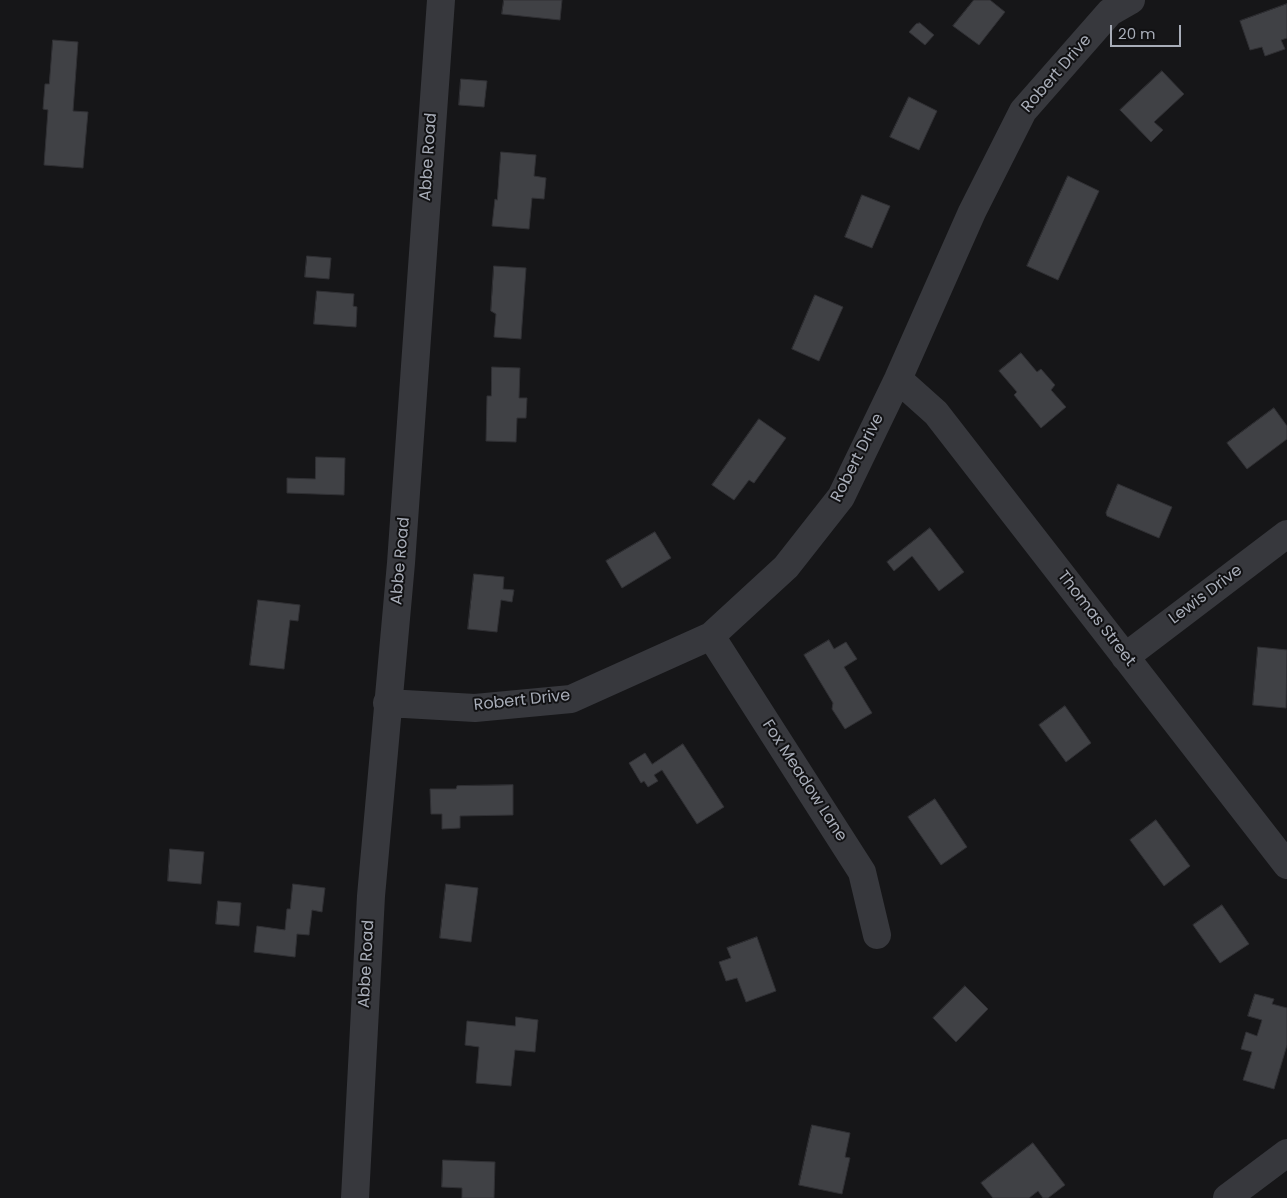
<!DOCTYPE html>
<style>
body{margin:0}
#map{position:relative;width:1287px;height:1198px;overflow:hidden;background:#161618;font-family:Poppins,sans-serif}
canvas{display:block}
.scale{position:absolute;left:1110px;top:25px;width:71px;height:22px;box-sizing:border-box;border:2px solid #a8adb8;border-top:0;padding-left:6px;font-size:15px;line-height:18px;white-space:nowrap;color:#a8adb8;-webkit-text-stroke:4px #111113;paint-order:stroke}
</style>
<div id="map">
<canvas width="1287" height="1198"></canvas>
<div class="scale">20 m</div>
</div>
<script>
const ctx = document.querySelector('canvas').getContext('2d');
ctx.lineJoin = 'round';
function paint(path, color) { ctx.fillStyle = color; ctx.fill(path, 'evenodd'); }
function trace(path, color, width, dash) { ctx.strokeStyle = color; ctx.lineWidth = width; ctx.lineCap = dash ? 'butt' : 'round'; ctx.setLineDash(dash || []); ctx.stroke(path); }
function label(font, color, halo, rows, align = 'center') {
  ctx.font = font + ' Poppins,sans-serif'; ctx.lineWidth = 4; ctx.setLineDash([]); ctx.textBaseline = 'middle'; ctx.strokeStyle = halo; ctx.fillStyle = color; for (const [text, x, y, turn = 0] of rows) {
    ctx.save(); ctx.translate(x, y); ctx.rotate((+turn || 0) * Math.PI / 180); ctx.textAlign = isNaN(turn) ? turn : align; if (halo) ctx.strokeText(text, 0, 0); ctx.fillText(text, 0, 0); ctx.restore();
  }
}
const building = new Path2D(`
 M 504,0 L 562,0 L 560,20 L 502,14 Z
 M 974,0 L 990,0 L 1005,12 L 979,45 L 953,26 Z
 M 1287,4 L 1287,38 L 1281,40 L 1285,49 L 1265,56 L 1262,47 L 1250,50 L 1240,21 Z
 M 920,23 L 934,35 L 925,45 L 909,32 L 916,24 Z
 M 53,40 L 78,42 L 73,111 L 88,112 L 83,168 L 44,165 L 48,110 L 43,109 L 45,84 L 49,84 Z
 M 1162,71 L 1184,94 L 1154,122 L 1163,130 L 1151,142 L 1120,110 Z
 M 461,79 L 487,81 L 484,107 L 459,105 Z
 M 909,97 L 937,111 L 919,150 L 890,137 Z
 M 501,152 L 536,155 L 534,176 L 546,178 L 544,199 L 532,198 L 529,229 L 492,226 L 495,199 L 497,200 Z
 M 1068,176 L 1099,191 L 1058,280 L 1027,266 Z
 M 862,195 L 890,206 L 872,248 L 845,237 Z
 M 307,256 L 331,258 L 329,279 L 305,277 Z
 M 494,266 L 526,268 L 521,339 L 494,337 L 496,314 L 491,311 Z
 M 317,291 L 354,294 L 353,306 L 357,307 L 356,327 L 314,324 Z
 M 815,295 L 843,307 L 819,361 L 792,349 Z
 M 1021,353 L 1037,372 L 1041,369 L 1055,385 L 1051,390 L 1066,407 L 1041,428 L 1014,395 L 1017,392 L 999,371 Z
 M 492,367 L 520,368 L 519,398 L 527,398 L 526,418 L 517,418 L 516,442 L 486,441 L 487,396 L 491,396 Z
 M 1274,408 L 1287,426 L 1287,439 L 1247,469 L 1227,443 Z
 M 759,419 L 786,438 L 754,483 L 749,480 L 734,500 L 712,485 Z
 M 316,457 L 345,458 L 344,495 L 287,493 L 287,478 L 315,479 Z
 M 1118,484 L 1172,507 L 1159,538 L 1107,516 L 1106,513 Z
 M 930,528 L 964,572 L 939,591 L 912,556 L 894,571 L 887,562 Z
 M 655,532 L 671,558 L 622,588 L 606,561 Z
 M 474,574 L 504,577 L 503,589 L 514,590 L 512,602 L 501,600 L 497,632 L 468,629 Z
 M 258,600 L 300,605 L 298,621 L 290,620 L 284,669 L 250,665 Z
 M 829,640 L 834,649 L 846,642 L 857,659 L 844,667 L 872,713 L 845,729 L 832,709 L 833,703 L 804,655 Z
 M 1258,647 L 1287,650 L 1286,708 L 1253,705 Z
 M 1065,706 L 1091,743 L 1066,762 L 1039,725 Z
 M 683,744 L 724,807 L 697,824 L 662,770 L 654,775 L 658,781 L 648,787 L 644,781 L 641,783 L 629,763 L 645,753 L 652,764 Z
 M 513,785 L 513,815 L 460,816 L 460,828 L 442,829 L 442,814 L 431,814 L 430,789 L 456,789 L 457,786 Z
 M 935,799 L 967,847 L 941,865 L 908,817 Z
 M 1156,820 L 1190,866 L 1164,886 L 1130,840 Z
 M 170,849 L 204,852 L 201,884 L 168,881 Z
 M 293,884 L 325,888 L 322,912 L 312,910 L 309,935 L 297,934 L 295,957 L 254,952 L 257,926 L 285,930 L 287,909 L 290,909 Z
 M 446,884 L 478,888 L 471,942 L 440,938 Z
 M 218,901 L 241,903 L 239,926 L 216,924 Z
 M 1222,905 L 1249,944 L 1220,963 L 1193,925 Z
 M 757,937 L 776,991 L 746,1002 L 737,978 L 726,981 L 719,962 L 731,958 L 727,948 Z
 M 965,986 L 988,1009 L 956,1042 L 933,1018 Z
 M 1255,994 L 1274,999 L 1272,1004 L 1287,1008 L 1287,1045 L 1274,1089 L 1243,1080 L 1252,1052 L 1241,1049 L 1246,1032 L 1257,1036 L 1262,1020 L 1248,1016 Z
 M 516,1017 L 538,1020 L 535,1052 L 515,1050 L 511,1086 L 476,1083 L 479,1047 L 465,1045 L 467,1021 L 515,1026 Z
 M 812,1125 L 850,1133 L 845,1157 L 850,1158 L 842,1194 L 799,1185 Z
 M 1033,1143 L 1065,1185 L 1048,1198 L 1043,1198 L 1038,1191 L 1029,1198 L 993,1198 L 981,1183 Z
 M 443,1160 L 495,1162 L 494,1198 L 462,1198 L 462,1188 L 442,1187 Z`);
paint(building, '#404145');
trace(building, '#303034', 1);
trace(new Path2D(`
 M 898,379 L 936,413 L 1287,865
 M 711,636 L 862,872 L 877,935
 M 1125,657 L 1287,534
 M 387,703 L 475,708 L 571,699 L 711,636 L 786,567 L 841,497 L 898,379 L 972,212 L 1023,111 L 1110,12 L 1131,0
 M 355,1198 L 371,896 L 401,563 L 441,0
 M 1227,1198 L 1287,1153`), '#37383d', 28);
label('16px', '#a8adb8', '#111113', [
 ["Robert Drive",1057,74,-49],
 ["Abbe Road",429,157,-86],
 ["Robert Drive",858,458,-63],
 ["Abbe Road",401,561,-85],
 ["Lewis Drive",1206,595,-37],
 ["Thomas Street",1096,619,52],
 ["Robert Drive",522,701,-6],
 ["Fox Meadow Lane",804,781,57],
 ["Abbe Road",367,964,-87]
]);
</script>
